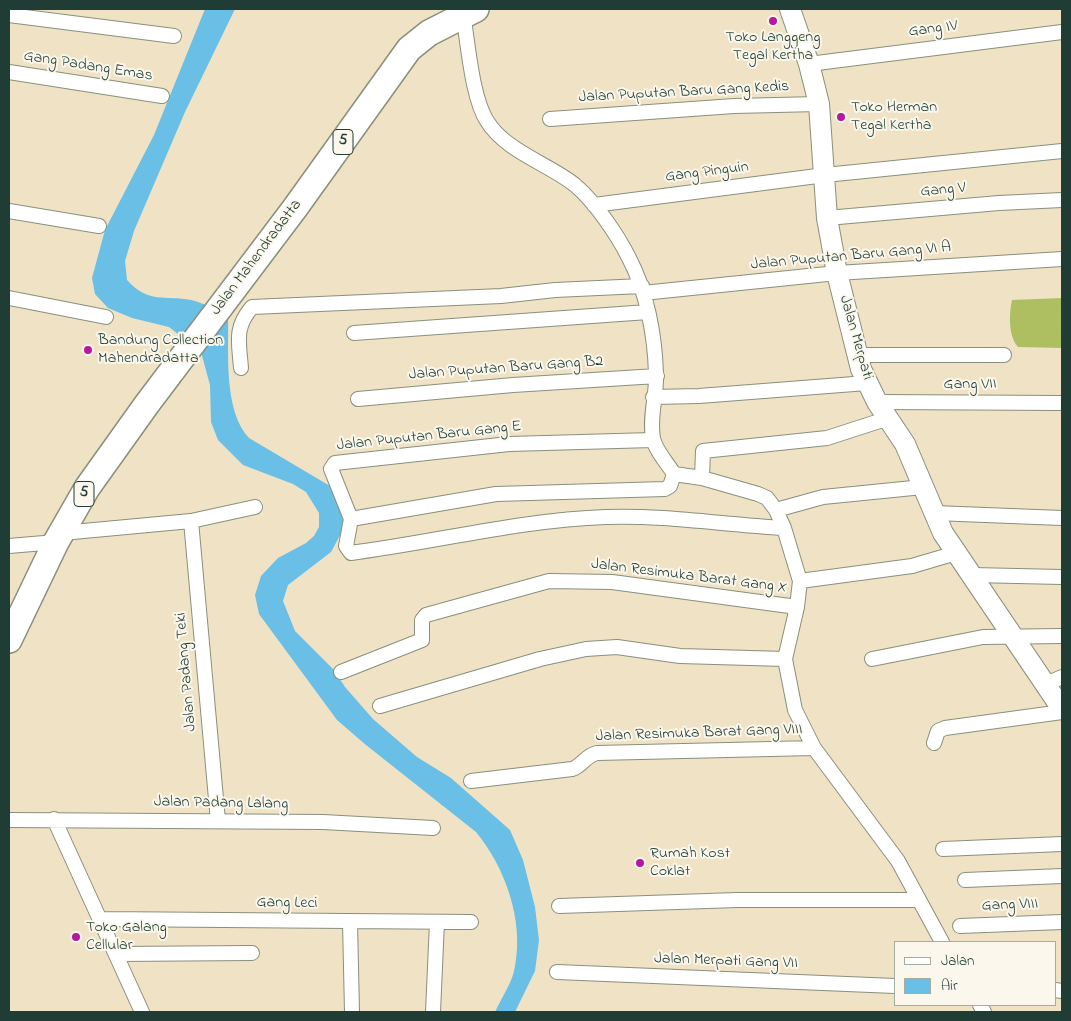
<!DOCTYPE html>
<style>
body{margin:0}
#map{position:relative;width:1071px;height:1021px;overflow:hidden;background:#f0e2c5;font-family:"Indie Flower",sans-serif}
canvas{display:block}
.frame{position:absolute;inset:0;border:10px solid #1f3d34;pointer-events:none}
.legend{position:absolute;left:894px;top:941px;width:162px;height:65px;box-sizing:border-box;background:#fbf7ec;border:1px solid #a3ada2;margin:0;padding:6px 9px;list-style:none;font-size:15px;color:#1f3d34}
.legend li{display:flex;align-items:center;gap:10px;height:25px}
.legend b{width:25px;border:1px solid #a3ada2}
</style>
<div id="map">
<canvas width="1071" height="1021"></canvas>
<div class="frame"></div>
<ul class="legend">
<li><b style="height:6px;background:#fff"></b>Jalan</li>
<li><b style="height:14px;background:#69bfe6"></b>Air</li>
</ul>
</div>
<script>
const ctx = document.querySelector('canvas').getContext('2d');
ctx.lineJoin = 'round';
function paint(path, color) { ctx.fillStyle = color; ctx.fill(path, 'evenodd'); }
function trace(path, color, width, dash) { ctx.strokeStyle = color; ctx.lineWidth = width; ctx.lineCap = dash ? 'butt' : 'round'; ctx.setLineDash(dash || []); ctx.stroke(path); }
function label(font, color, halo, rows, align = 'center') {
  ctx.font = font + ' "Indie Flower",sans-serif'; ctx.lineWidth = 4; ctx.setLineDash([]); ctx.textBaseline = 'middle'; ctx.strokeStyle = halo; ctx.fillStyle = color; for (const [text, x, y, turn = 0] of rows) {
    ctx.save(); ctx.translate(x, y); ctx.rotate((+turn || 0) * Math.PI / 180); ctx.textAlign = isNaN(turn) ? turn : align; if (halo) ctx.strokeText(text, 0, 0); ctx.fillText(text, 0, 0); ctx.restore();
  }
}
paint(new Path2D(`
 M 1062,298 L 1062,348 L 1018,347 C 1008,336 1009,314 1012,300 Z`), '#aebf62');
paint(new Path2D(`
 M 205,9 L 235,9 L 185,112 L 134,231 L 125,261 L 127,280 C 148,304 165,295 191,300 C 204,303 216,310 228,315 C 229,352 223,410 249,438 L 330,486 L 340,498 L 346,513 L 344,528 L 331,552 L 288,585 L 283,601 L 295,631 L 334,670 L 345,687 L 373,719 L 417,757 L 451,778 L 510,830 L 523,860 L 535,907 L 539,940 L 535,971 L 515,1012 L 495,1012 C 501,998 513,982 515,966 C 524,920 505,867 476,832 L 366,745 L 337,720 L 259,614 L 255,595 L 261,576 L 278,558 L 306,543 L 314,536 L 319,527 L 319,513 L 306,492 L 293,484 L 243,465 L 218,440 L 211,422 L 210,385 L 201,352 L 169,327 L 132,318 L 108,308 L 95,294 L 92,278 L 105,230 L 154,135 Z`), '#69bfe6');
const street = new Path2D(`
 M 463,14 C 468,43 472,98 487,121 C 505,151 549,164 575,185 C 595,202 617,234 629,258 C 647,292 655,336 656,374 C 657,395 649,417 653,438 C 655,450 668,464 674,474 L 702,478 L 758,494 L 767,498 L 776,510 L 784,528 L 800,581 L 797,607 L 785,659 L 795,710 L 814,748 L 898,861 L 942,942
 M 9,15 L 174,36
 M 809,64 L 1062,32
 M 9,72 L 162,96
 M 550,119 L 734,106 L 819,104
 M 594,205 L 825,175 L 1062,151
 M 9,211 L 99,226
 M 827,218 L 999,203 L 1062,200
 M 643,293 L 837,273 L 1062,259
 M 9,298 L 106,317
 M 354,333 L 648,312
 M 857,355 L 1004,355
 M 241,368 C 239,342 234,328 252,307 L 501,296 L 555,290 L 642,286
 M 653,397 L 699,396 L 867,383
 M 358,399 L 513,385 L 657,376
 M 877,402 L 1062,403
 M 653,440 L 509,444 L 335,463 L 331,469 L 351,519 L 346,546 L 351,553 C 436,542 520,520 606,517 C 666,515 725,525 784,528
 M 702,478 L 703,451 L 827,438 L 889,418
 M 776,510 L 823,497 L 923,487
 M 934,513 L 1062,518
 M 351,519 L 496,494 L 665,489 L 670,486 L 674,474
 M 191,521 L 218,821
 M 62,533 L 191,521 L 255,507
 M 9,546 L 56,542
 M 972,575 L 1062,577
 M 800,581 L 912,566 L 956,553
 M 872,659 L 983,637 L 1062,636
 M 341,672 L 422,640 L 422,620 L 426,615 L 549,581 L 612,582 L 797,607
 M 1046,684 L 1062,677
 M 380,706 L 540,659 L 586,649 L 617,647 L 680,656 L 785,659
 M 934,743 L 938,731 L 945,728 L 1062,712
 M 471,781 L 572,769 C 582,766 586,755 597,753 L 814,748
 M 54,819 L 142,1012
 M 9,820 L 323,822 L 433,828
 M 943,849 L 1062,844
 M 965,880 L 1062,876
 M 559,906 L 737,900 L 919,900
 M 101,919 L 471,922
 M 350,922 L 352,1012
 M 960,926 L 1062,922
 M 117,954 L 252,953
 M 557,972 L 895,986
 M 1055,990 L 1062,991
 M 980,1005 L 984,1012
 M 433,1012 L 437,922`);
const secondary = new Path2D(`
 M 790,9 L 809,64 L 819,104 L 827,218 L 837,273 L 861,369 L 877,402 L 905,444 L 943,533 L 1062,709`);
const highway = new Path2D(`
 M 9,640 L 56,542 L 87,488 L 147,404 L 295,208 L 409,49 L 429,33 L 476,9`);
trace(street, '#88907c', 16);
trace(secondary, '#88907c', 22);
trace(highway, '#88907c', 28);
trace(street, '#fff', 14);
trace(secondary, '#fff', 20);
trace(highway, '#fff', 25);
for (const [x, y, r, color] of [
 [773,21,5,"#b5179e"],
 [841,117,5,"#b5179e"],
 [88,350,5,"#b5179e"],
 [640,863,5,"#b5179e"],
 [76,937,5,"#b5179e"]
]) { const dot = new Path2D(); dot.arc(x, y, r, 0, 2 * Math.PI); ctx.fillStyle = color; ctx.fill(dot); trace(dot, '#fbf7ec', 2); }
for (const [x, y, w] of [
 [343,142,20],
 [84,494,20]
]) { const box = new Path2D(); box.roundRect(x - w / 2, y - 12.5, w, 25, 4); ctx.fillStyle = '#fbf7ec'; ctx.fill(box); trace(box, '#1f3d34', 1); }
label('bold 15px', '#1f3d34', null, [
 ["5",343,142],
 ["5",84,494]
]);
label('16px', '#1f3d34', '#fbf7ec', [
 ["Gang IV",933,30,-7],
 ["Gang Padang Emas",88,67,9],
 ["Jalan Puputan Baru Gang Kedis",684,93,-3],
 ["Gang Pinguin",707,173,-7],
 ["Gang V",943,191,-5],
 ["Jalan Puputan Baru Gang VI A",851,257,-5],
 ["Jalan Mahendradatta",257,258,-53],
 ["Jalan Merpati",855,338,74],
 ["Jalan Puputan Baru Gang B2",506,369,-4],
 ["Gang VII",970,385],
 ["Jalan Puputan Baru Gang E",429,437,-6],
 ["Jalan Resimuka Barat Gang X",689,577,7],
 ["Jalan Padang Teki",187,672,-95],
 ["Jalan Resimuka Barat Gang VIII",699,734,-2],
 ["Jalan Padang Lalang",221,804,1],
 ["Gang Leci",287,904,1],
 ["Gang VIII",1010,906,-2],
 ["Jalan Merpati Gang VII",726,962,2]
]);
label('16px', '#1f3d34', '#fbf7ec', [
 ["Toko Langgeng",773,38,"center"],
 ["Tegal Kertha",773,56,"center"],
 ["Toko Herman",851,108],
 ["Tegal Kertha",851,126],
 ["Bandung Collection",98,341],
 ["Mahendradatta",98,359],
 ["Rumah Kost",650,854],
 ["Coklat",650,872],
 ["Toko Galang",86,928],
 ["Cellular",86,946]
], 'left');
</script>
